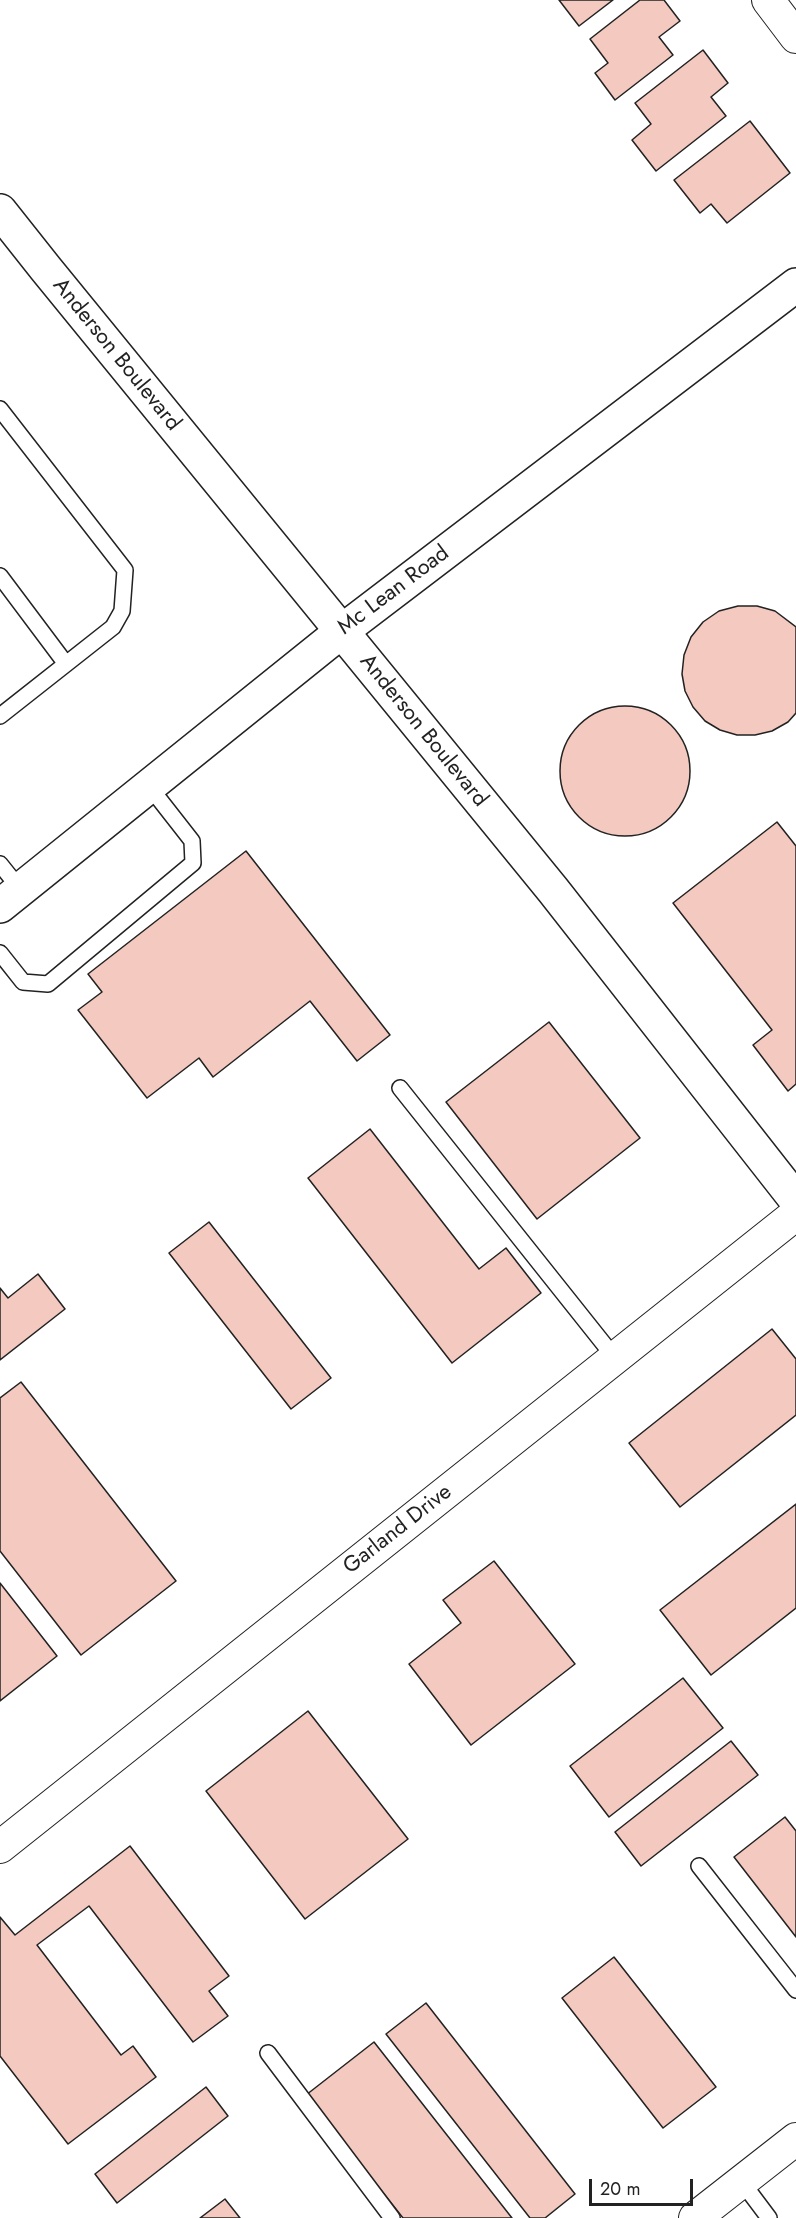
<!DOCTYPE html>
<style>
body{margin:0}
#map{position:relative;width:796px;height:2218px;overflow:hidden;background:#fff;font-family:Jost,sans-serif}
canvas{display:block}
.scale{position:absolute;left:589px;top:2179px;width:104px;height:27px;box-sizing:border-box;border:3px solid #222;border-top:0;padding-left:8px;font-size:18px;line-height:21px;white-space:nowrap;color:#222;-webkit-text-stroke:4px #fff;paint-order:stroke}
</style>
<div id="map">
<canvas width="796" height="2218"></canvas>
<div class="scale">20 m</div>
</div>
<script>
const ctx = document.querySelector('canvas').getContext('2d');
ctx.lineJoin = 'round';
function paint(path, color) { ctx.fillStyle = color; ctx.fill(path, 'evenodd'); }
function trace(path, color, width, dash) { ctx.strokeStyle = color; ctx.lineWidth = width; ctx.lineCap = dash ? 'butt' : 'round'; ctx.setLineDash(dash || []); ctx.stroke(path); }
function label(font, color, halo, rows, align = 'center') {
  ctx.font = font + ' Jost,sans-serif'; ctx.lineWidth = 4.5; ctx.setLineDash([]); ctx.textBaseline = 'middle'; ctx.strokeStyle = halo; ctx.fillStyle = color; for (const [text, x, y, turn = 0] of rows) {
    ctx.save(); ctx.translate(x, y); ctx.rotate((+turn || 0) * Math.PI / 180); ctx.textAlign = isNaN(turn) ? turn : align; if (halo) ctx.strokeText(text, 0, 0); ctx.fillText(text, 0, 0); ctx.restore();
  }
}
const building = new Path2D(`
 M 559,0 L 613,0 L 579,26 Z
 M 640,0 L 664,0 L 680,21 L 659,37 L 673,55 L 615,100 L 595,73 L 608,63 L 590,39 Z
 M 703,50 L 728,83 L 711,97 L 726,116 L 656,171 L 632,140 L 651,124 L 635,103 Z
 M 750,121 L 790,173 L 727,223 L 711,204 L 700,213 L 674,180 Z
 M 738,606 L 757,606 L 775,611 L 796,627 L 796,713 L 788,722 L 772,731 L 755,735 L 737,735 L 720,730 L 705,721 L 693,707 L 685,691 L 682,674 L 684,655 L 691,637 L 703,622 L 719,611 Z
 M560 771a65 65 0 1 1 130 0a65 65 0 1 1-130 0Z
 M 777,822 L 796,846 L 796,1084 L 788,1091 L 753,1045 L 772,1030 L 673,903 Z
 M 246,851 L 390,1035 L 357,1061 L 310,1001 L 213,1077 L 199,1058 L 147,1098 L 78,1010 L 102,992 L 88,974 Z
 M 549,1022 L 640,1138 L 537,1219 L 446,1102 Z
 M 370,1129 L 479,1269 L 506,1248 L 541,1293 L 452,1363 L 308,1178 Z
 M 209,1222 L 331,1378 L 291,1409 L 169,1253 Z
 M 38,1274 L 65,1309 L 0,1360 L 0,1288 L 8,1298 Z
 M 772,1329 L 796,1359 L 796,1415 L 680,1507 L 629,1443 Z
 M 21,1382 L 176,1581 L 81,1655 L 0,1551 L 0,1398 Z
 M 796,1504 L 796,1608 L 711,1675 L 660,1610 Z
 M 494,1561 L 575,1664 L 471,1745 L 409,1664 L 461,1623 L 443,1600 Z
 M 0,1583 L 57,1656 L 0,1701 Z
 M 683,1678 L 723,1728 L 609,1817 L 570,1766 Z
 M 308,1711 L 408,1839 L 305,1919 L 206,1791 Z
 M 731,1741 L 758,1775 L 641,1866 L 615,1832 Z
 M 785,1817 L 796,1831 L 796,1937 L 734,1857 Z
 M 130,1846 L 229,1976 L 209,1991 L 228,2016 L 193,2042 L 89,1906 L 37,1945 L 121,2055 L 133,2046 L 156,2077 L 68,2144 L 0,2056 L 0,1917 L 15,1935 Z
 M 614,1957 L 716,2087 L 663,2128 L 562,1998 Z
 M 426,2003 L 575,2194 L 545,2218 L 530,2218 L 386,2034 Z
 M 374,2042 L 512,2218 L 403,2218 L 306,2095 Z
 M 206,2087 L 228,2116 L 117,2203 L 95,2174 Z
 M 225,2199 L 240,2218 L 200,2218 Z`);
paint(building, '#f3c9c0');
trace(building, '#222', 1.5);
const service = new Path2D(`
 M 0,409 L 125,570 L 122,611 L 113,627 L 0,716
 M 0,576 L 66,664
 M 0,864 L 20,889
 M 0,953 L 23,982 L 48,984 L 193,863 L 192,841 L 149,786
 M 400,1088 L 615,1358
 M 699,1866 L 796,1990
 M 268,2053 L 392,2218
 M 742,2182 L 769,2218`);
const minor = new Path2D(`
 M 768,0 L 796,37
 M 0,1847 L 796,1214
 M 695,2218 L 796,2139`);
const tertiary = new Path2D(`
 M 0,211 L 46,269 L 553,890 L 796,1200`);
const secondary = new Path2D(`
 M 0,906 L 342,631 L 796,285`);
trace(service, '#222', 18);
trace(minor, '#222', 34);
trace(tertiary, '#222', 36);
trace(secondary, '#222', 36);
trace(service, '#fff', 15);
trace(minor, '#fff', 32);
trace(tertiary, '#fff', 33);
trace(secondary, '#fff', 33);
label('22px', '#222', '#fff', [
 ["Anderson Boulevard",116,355,51],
 ["Mc Lean Road",394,591,-37],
 ["Anderson Boulevard",423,731,51],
 ["Garland Drive",398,1530,-38]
]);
</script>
